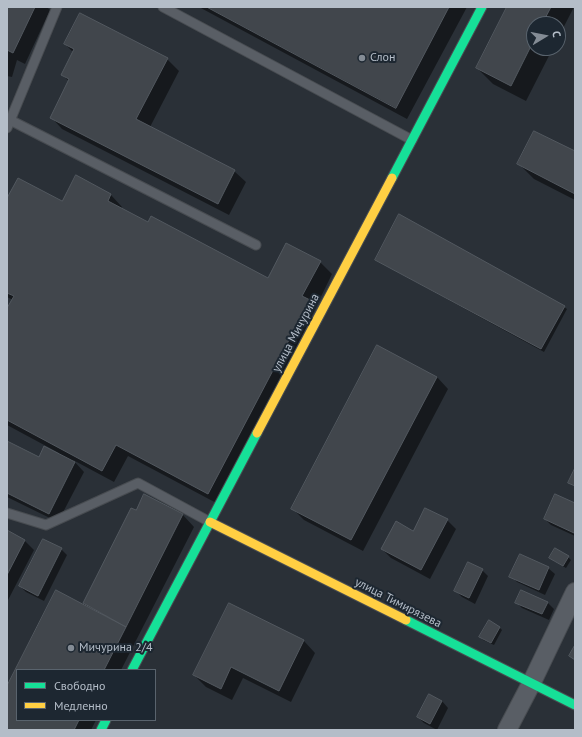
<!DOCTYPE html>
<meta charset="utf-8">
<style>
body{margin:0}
#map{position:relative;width:582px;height:737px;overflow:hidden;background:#2a3037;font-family:"PT Sans",sans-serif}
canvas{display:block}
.frame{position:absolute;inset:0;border:8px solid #b4bdc8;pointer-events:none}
.legend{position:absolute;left:16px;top:669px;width:140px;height:52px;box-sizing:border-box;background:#1d2731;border:1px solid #59636d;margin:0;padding:5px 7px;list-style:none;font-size:12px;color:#b4bdc8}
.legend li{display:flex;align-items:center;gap:8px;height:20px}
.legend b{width:20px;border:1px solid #59636d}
.north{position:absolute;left:526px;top:16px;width:40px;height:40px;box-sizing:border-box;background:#1d2731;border:1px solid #59636d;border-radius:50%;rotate:80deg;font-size:11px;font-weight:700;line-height:16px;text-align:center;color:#b4bdc8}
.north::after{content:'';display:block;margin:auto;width:14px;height:18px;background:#848c95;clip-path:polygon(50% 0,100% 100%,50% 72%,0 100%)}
</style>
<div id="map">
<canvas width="582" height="737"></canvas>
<div class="frame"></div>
<ul class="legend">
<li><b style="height:5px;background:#16e098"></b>Свободно</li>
<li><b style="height:5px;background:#ffcf43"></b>Медленно</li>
</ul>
<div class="north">С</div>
</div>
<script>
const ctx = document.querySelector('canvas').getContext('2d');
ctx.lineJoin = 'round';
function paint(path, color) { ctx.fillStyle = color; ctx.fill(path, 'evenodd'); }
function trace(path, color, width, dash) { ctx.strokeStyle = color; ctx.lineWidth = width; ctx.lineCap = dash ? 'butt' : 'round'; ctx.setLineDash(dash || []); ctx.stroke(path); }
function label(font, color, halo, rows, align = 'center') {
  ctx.font = font + ' "PT Sans",sans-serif'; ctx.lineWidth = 4; ctx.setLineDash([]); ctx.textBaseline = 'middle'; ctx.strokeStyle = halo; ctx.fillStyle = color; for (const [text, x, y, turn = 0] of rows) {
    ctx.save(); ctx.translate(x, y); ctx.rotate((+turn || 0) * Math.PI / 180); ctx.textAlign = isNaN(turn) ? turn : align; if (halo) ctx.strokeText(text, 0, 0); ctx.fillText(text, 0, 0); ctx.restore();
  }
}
paint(new Path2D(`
 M 7,7 L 47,7 L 50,10 L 25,64 L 17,60 L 12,77 L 7,76 Z
 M 199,7 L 467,7 L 407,119 Z
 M 508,7 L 574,7 L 558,38 L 558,24 L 534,24 L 534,48 L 553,48 L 526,101 L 493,84 L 477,68 Z
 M 65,44 L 167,59 L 179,71 L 150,127 L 234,171 L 246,182 L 229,215 L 62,129 L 51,117 L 69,81 L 62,75 L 74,53 Z
 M 575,153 L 575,200 L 534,179 L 519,164 Z
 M 76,176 L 111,195 L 122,207 L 121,209 L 269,279 L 320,262 L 332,274 L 220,505 L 128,456 L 114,482 L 73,460 L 84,472 L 58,522 L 7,497 L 7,442 L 39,458 L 58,454 L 59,453 L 7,425 L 7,311 L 13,300 L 7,297 L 7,200 L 62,203 Z
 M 377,260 L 564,307 L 567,309 L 544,352 L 379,262 Z
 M 437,377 L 448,389 L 363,551 L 304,520 L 292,508 Z
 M 145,496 L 183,515 L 194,527 L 121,670 L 17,670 L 17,720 L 96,720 L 91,730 L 7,730 L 7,688 L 56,591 L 83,605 L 132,509 L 136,512 Z
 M 575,504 L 575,536 L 551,525 L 545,519 Z
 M 447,520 L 456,529 L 430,579 L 391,558 L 382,549 Z
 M 7,532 L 24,540 L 34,550 L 7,602 Z
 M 61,549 L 67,555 L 44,601 L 26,592 L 20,586 Z
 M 568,557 L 571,560 L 566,568 L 554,561 L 551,558 Z
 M 548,568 L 555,574 L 545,595 L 517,582 L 511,576 Z
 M 482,570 L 488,576 L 475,604 L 462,597 L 456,591 Z
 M 516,602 L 547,602 L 554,609 L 549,620 L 522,608 Z
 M 229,604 L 304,641 L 315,653 L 291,702 L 243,678 L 232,700 L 206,687 L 194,675 Z
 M 499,627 L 502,630 L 494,645 L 483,640 L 481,637 Z
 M 442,701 L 448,708 L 437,730 L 424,723 L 418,717 Z`), '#0007');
const building = new Path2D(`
 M 7,7 L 35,7 L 13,53 L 7,50 Z
 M 207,7 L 449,7 L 396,108 Z
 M 507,7 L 551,7 L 542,24 L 534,24 L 534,40 L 511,86 L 476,68 Z
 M 80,13 L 168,58 L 136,119 L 235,170 L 218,204 L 50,118 L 69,79 L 61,75 L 74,49 L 64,44 Z
 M 534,131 L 575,151 L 575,194 L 517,164 Z
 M 76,175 L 111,194 L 108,201 L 148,222 L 151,216 L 268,278 L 286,243 L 321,261 L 302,296 L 310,300 L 208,494 L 116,445 L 102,471 L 7,420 L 7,308 L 14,296 L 7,293 L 7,198 L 18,178 L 62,201 Z
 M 399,214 L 565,306 L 541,349 L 375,260 Z
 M 377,345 L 437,377 L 351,540 L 291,509 Z
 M 7,441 L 39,457 L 44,446 L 75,462 L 49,514 L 7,493 Z
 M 575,468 L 575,486 L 568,483 Z
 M 144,494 L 183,514 L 126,627 L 83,603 L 131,508 L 136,510 Z
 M 555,494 L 575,503 L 575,530 L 574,533 L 544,519 Z
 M 425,508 L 448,519 L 421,570 L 381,549 L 396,521 L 413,531 Z
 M 7,530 L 25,540 L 7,575 Z
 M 43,539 L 62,548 L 38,596 L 19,586 Z
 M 555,548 L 569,556 L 563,566 L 549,558 Z
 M 520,554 L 549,567 L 539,590 L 509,577 Z
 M 468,562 L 483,569 L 469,598 L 454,591 Z
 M 56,590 L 126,627 L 104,670 L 17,670 L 17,720 L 79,720 L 74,730 L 7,730 L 7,686 Z
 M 521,590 L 548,602 L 542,614 L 515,603 Z
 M 229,603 L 304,640 L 279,691 L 231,667 L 221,689 L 193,675 Z
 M 489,620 L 500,627 L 491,643 L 479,637 Z
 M 575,645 L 575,660 L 569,656 Z
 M 429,694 L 442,701 L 430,724 L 417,717 Z`);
paint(building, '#41464c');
trace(building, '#52585f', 1);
const lane = new Path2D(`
 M 163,7 L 412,140
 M 10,120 L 256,245
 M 7,128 L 57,7
 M 7,513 L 46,525 L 138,483 L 210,522`);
const street = new Path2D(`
 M 507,730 L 531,684 L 575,592`);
const fast = new Path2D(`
 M 392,178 L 482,7
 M 406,620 L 575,705
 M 132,670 L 257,433
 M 101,730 L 106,720`);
const slow = new Path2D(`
 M 257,433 L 392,178
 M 210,522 L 406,620`);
trace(lane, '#484c51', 11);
trace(street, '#484c51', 20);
trace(fast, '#484c51', 11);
trace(slow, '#484c51', 11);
trace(lane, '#595e65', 9);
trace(street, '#595e65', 18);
trace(fast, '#16e098', 9);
trace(slow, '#ffcf43', 9);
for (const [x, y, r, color] of [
 [362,58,4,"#848c95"],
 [71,648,4,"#848c95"]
]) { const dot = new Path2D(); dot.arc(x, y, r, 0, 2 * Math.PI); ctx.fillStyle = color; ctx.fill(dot); trace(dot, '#1d2731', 1.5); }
label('12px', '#b4bdc8', '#1d2731', [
 ["Слон",370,58],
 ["Мичурина 2/4",79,648]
], 'left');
label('12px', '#b4bdc8', '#1d2731', [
 ["улица Мичурина",296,333,-62],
 ["улица Тимирязева",398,603,27]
]);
</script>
